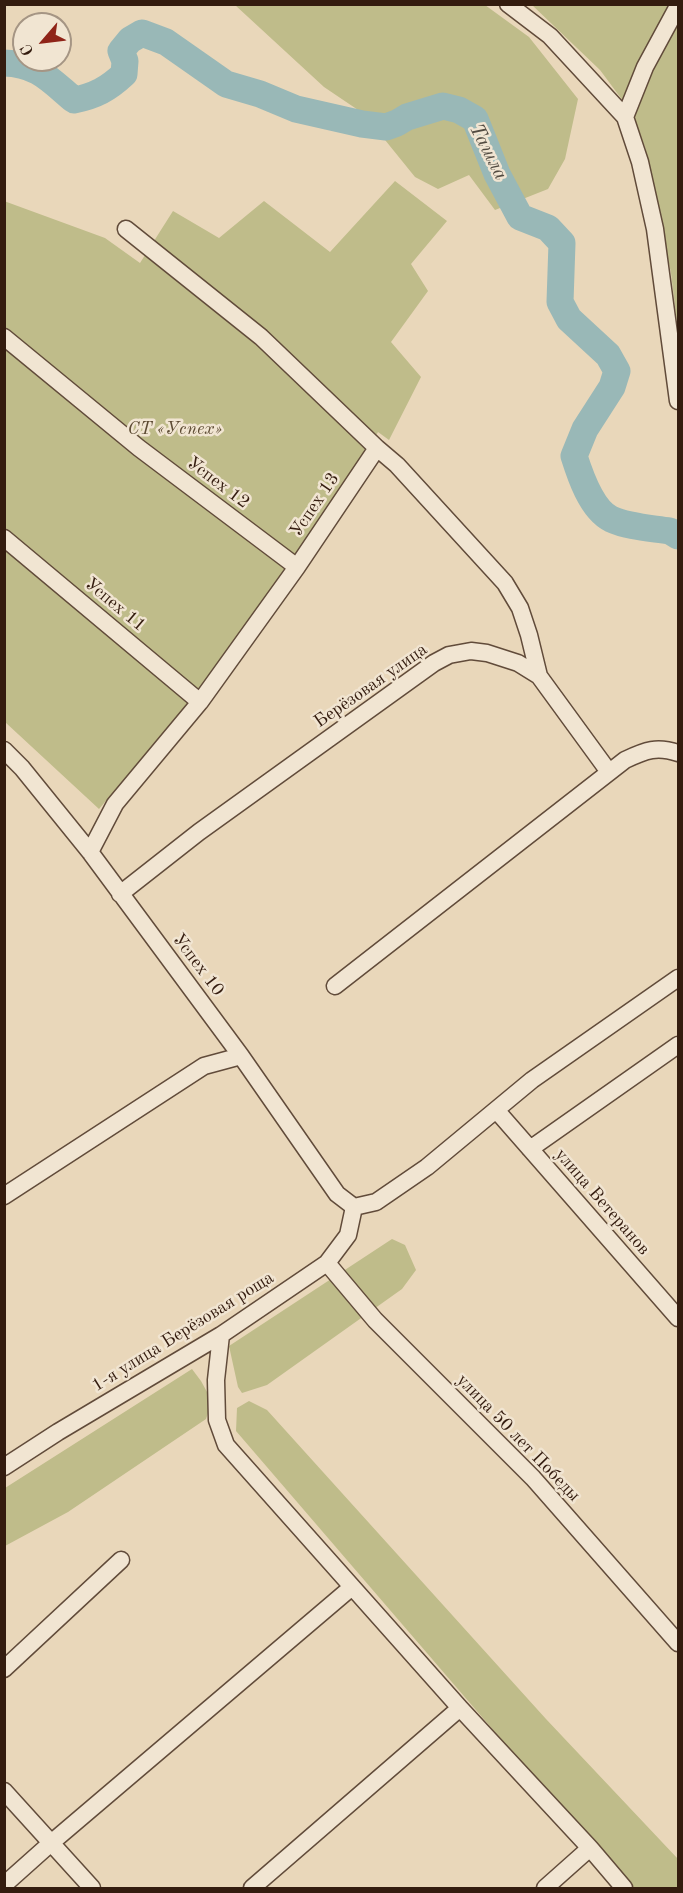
<!DOCTYPE html>
<meta charset="utf-8">
<style>
body{margin:0}
#map{position:relative;width:683px;height:1893px;overflow:hidden;background:#e9d7ba;font-family:"Old Standard TT",serif}
canvas{display:block}
.frame{position:absolute;inset:0;border:6px solid #341c0f;pointer-events:none}
.north{position:absolute;left:12px;top:12px;width:60px;height:60px;box-sizing:border-box;background:#f1e5d2;border:2px solid #a59584;border-radius:50%;rotate:242deg;font-size:16px;font-weight:700;line-height:24px;text-align:center;color:#341c0f}
.north::after{content:'';display:block;margin:auto;width:21px;height:27px;background:#8f2418;clip-path:polygon(50% 0,100% 100%,50% 72%,0 100%)}
</style>
<div id="map">
<canvas width="683" height="1893"></canvas>
<div class="frame"></div>
<div class="north">С</div>
</div>
<script>
const ctx = document.querySelector('canvas').getContext('2d');
ctx.lineJoin = 'round';
function paint(path, color) { ctx.fillStyle = color; ctx.fill(path, 'evenodd'); }
function trace(path, color, width, dash) { ctx.strokeStyle = color; ctx.lineWidth = width; ctx.lineCap = dash ? 'butt' : 'round'; ctx.setLineDash(dash || []); ctx.stroke(path); }
function label(font, color, halo, rows, align = 'center') {
  ctx.font = font + ' "Old Standard TT",serif'; ctx.lineWidth = 5; ctx.setLineDash([]); ctx.textBaseline = 'middle'; ctx.strokeStyle = halo; ctx.fillStyle = color; for (const [text, x, y, turn = 0] of rows) {
    ctx.save(); ctx.translate(x, y); ctx.rotate((+turn || 0) * Math.PI / 180); ctx.textAlign = isNaN(turn) ? turn : align; if (halo) ctx.strokeText(text, 0, 0); ctx.fillText(text, 0, 0); ctx.restore();
  }
}
paint(new Path2D(`
 M 235,5 L 485,5 L 529,37 L 578,99 L 565,159 L 548,189 L 495,210 L 469,175 L 438,189 L 415,177 L 364,114 L 324,87 Z
 M 532,5 L 678,5 L 678,331 L 671,273 L 645,147 L 632,113 L 600,70 Z
 M 395,181 L 447,221 L 411,264 L 428,291 L 391,342 L 421,377 L 389,440 L 378,432 L 364,456 L 200,690 L 99,809 L 5,722 L 4,201 L 105,238 L 140,263 L 173,211 L 219,238 L 264,201 L 330,252 Z
 M 392,1239 L 405,1245 L 416,1270 L 402,1289 L 267,1385 L 242,1393 L 238,1387 L 229,1346 Z
 M 192,1369 L 201,1381 L 212,1401 L 206,1419 L 68,1512 L 5,1546 L 5,1488 Z
 M 249,1401 L 267,1410 L 546,1719 L 678,1859 L 678,1888 L 629,1888 L 236,1431 L 237,1408 Z`), '#bfbc8a');
trace(new Path2D(`
 M 4,63 C 38,64 50,80 74,100 C 95,96 108,89 124,74 L 125,61 L 121,51 L 130,40 L 142,33 L 166,42 L 226,84 L 260,94 L 296,109 L 362,124 L 386,127 L 397,123 L 407,117 L 443,106 L 459,110 L 475,119 L 497,174 L 520,217 L 548,228 L 562,243 L 560,302 L 569,319 L 608,355 L 617,371 L 612,387 L 585,429 L 574,456 C 580,475 591,509 611,519 C 628,527 651,528 670,531 L 678,536`), '#99b8b7', 27);
const minor = new Path2D(`
 M 508,4 L 550,36 L 625,117 L 640,162 L 655,229 L 678,401
 M 625,117 L 645,67 L 678,6
 M 4,337 L 139,448 L 297,567
 M 377,448 L 397,465 L 505,583 L 520,608 L 529,635 L 539,676
 M 4,538 L 200,702
 M 4,750 L 22,768 L 90,852 L 241,1056 L 337,1194 L 354,1207
 M 90,852 L 115,804 L 200,702 L 297,567 L 377,448 L 261,337 L 126,229
 M 120,894 L 199,832 L 434,663 L 449,655 L 471,651 L 487,653 L 518,663 L 539,676 L 609,772
 M 335,986 L 625,760 C 646,750 657,746 678,753
 M 497,1111 L 678,1318
 M 530,1149 L 678,1045
 M 4,1196 L 204,1066 L 241,1056
 M 354,1207 L 376,1202 L 427,1167 L 532,1080 L 678,978
 M 327,1263 L 375,1320 L 533,1478 L 678,1643
 M 221,1335 L 216,1380 L 217,1420 L 226,1445 L 460,1708 L 590,1848 L 624,1888
 M 4,1467 L 58,1432 L 221,1335 L 327,1263 L 348,1235 L 354,1207
 M 4,1669 L 121,1560
 M 4,1791 L 92,1888
 M 4,1885 L 51,1843 L 352,1587
 M 252,1888 L 460,1708
 M 545,1888 L 590,1848`);
trace(minor, '#614b3a', 19);
trace(minor, '#f1e5d2', 16);
label('italic 18px', '#5e4c34', '#f1e5d2', [
 ["СТ «Успех»",175,429]
]);
label('18px', '#341c0f', '#f1e5d2', [
 ["Успех 12",218,483,37],
 ["Успех 13",315,505,-56],
 ["Успех 11",115,605,40],
 ["Берёзовая улица",371,686,-35],
 ["Успех 10",198,965,53],
 ["улица Ветеранов",602,1202,49],
 ["1-я улица Берёзовая роща",183,1332,-32],
 ["улица 50 лет Победы",518,1438,46]
]);
label('italic 20px', '#524b41', '#f1e5d2', [
 ["Ташла",488,152,63]
]);
</script>
